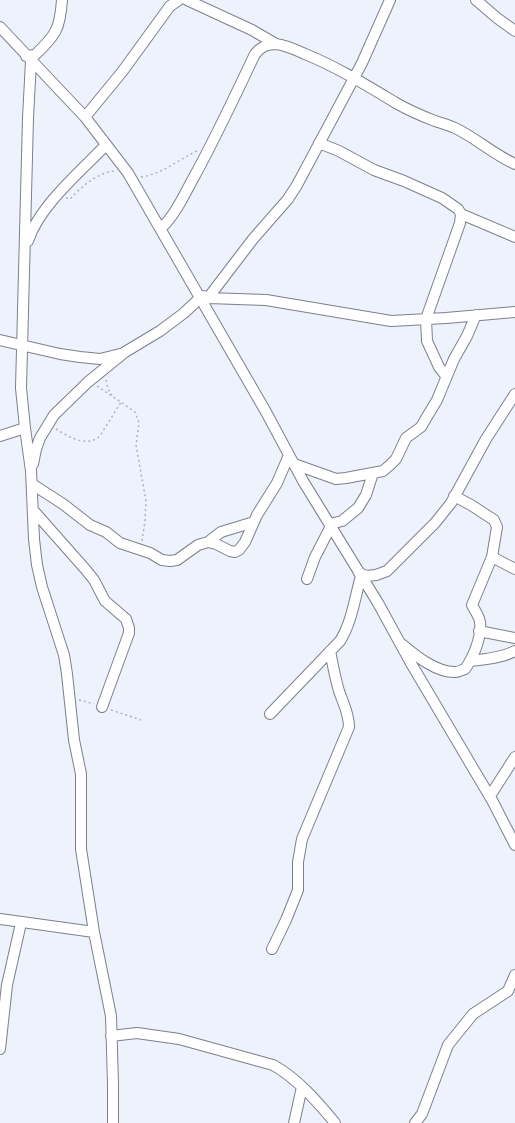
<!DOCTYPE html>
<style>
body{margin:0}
canvas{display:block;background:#edf2fd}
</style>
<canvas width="515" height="1123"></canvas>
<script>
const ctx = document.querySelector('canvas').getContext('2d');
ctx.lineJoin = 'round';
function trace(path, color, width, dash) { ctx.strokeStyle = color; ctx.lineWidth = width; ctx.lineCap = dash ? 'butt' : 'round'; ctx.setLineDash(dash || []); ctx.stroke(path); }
const minor = new Path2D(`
 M 187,0 L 252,30 L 276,44
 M 476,0 L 497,18 L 515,31
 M 0,27 L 85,117 L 128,173 L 266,412 L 303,481 L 378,603 L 412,665 L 493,802 L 515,845
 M 26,56 L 35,55 C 56,35 60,29 62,0
 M 31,61 L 28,118 L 21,388 L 25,428 L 31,471 L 34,539 L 37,565 L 42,587 L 64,655 L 67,674 L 74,740 L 81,774 L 81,849 L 94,932 L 111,1016 L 113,1084 L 113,1123
 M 85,117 L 122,72 L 170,6 L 179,0
 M 319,143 L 339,151 L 374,170 L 404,181 L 442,198 L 458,209 L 461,214 L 460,223 L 426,319 L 427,341 L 439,367 L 446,376
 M 461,214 L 515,237
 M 161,228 C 175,216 185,193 194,177 C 216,137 235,96 255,54 C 261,47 266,44 276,44 C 286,45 296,50 305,54 C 337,67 366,85 396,103 C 408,110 422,116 435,121 C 441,123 449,125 455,128 C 476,138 493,154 515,164
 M 28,241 C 39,206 81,171 106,145
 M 203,296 L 208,298 L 266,300 L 391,321 L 446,318 L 515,312
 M 208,298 L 253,239 L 288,199 L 297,185 L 362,63 L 390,0
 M 0,340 L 60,354 L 80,357 L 100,359 L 120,354
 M 0,436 L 25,428
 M 33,464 L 36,449 L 40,438 L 54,415 L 88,382 L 125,352 L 160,331 L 184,313 L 200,298
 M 294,464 L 336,479 L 346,478 L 383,471 L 390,465 L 396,459 L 406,438 L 421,427 L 428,415 L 437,400 L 454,359 L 467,336 L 476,315
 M 32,484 L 63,504 L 90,525 L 106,532 L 120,543 L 150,553 L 162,560 L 170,561 L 177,560 L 198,545 L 208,542 L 216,544 L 230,551 L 235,552 L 239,550 L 245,542 L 257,515 L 277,483 L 289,455
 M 33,510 L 86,570 L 94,580 L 105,601 L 126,619 L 129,628 L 129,633 L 102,707
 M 330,524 L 342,521 L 358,508 L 366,495 L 373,473
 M 208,542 L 221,532 L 254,522
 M 492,557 L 515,569
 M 359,573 L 367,576 L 376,575 L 387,571 L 435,523 L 451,503 L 486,439 L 515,394
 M 307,579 L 315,557 L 331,526
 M 479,631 L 515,638
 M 403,645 C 416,656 437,673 456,672 C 458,672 462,670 465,669 C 473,658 482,637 480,622 C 479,616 475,611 472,605 L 492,557 L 497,527 L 494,520 L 471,505 L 454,496
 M 471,661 C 485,659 502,658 515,651
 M 270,714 L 340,641 C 352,622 355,597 361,576
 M 490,796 L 515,757
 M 0,919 L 94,932
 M 272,949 L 286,920 L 298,890 L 298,862 L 302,839 L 349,727 C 349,713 343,703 339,691 C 335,678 333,665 330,651
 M 111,1036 L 137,1033 L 179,1039 L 273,1065 C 297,1078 318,1102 335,1123
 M 0,1049 L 7,985 L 21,923
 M 294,1123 L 302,1087
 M 415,1123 L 422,1114 L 448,1045 L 473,1014 L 508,991 L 515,975`);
trace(minor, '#7c808a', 12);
trace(new Path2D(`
 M 141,177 C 162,174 178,160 197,151
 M 66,198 L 70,199 C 81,187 97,173 114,171
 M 106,380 L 108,389 L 112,395
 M 97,386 L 112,396 L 135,412 L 139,423 L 136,445 L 146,501 L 145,521 L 142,541
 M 56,429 C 69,437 87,448 100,436 L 121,402
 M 79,700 L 94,704
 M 111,710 L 141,720`), '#acb0b8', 1.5, [2, 3]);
trace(minor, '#fff', 10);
</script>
